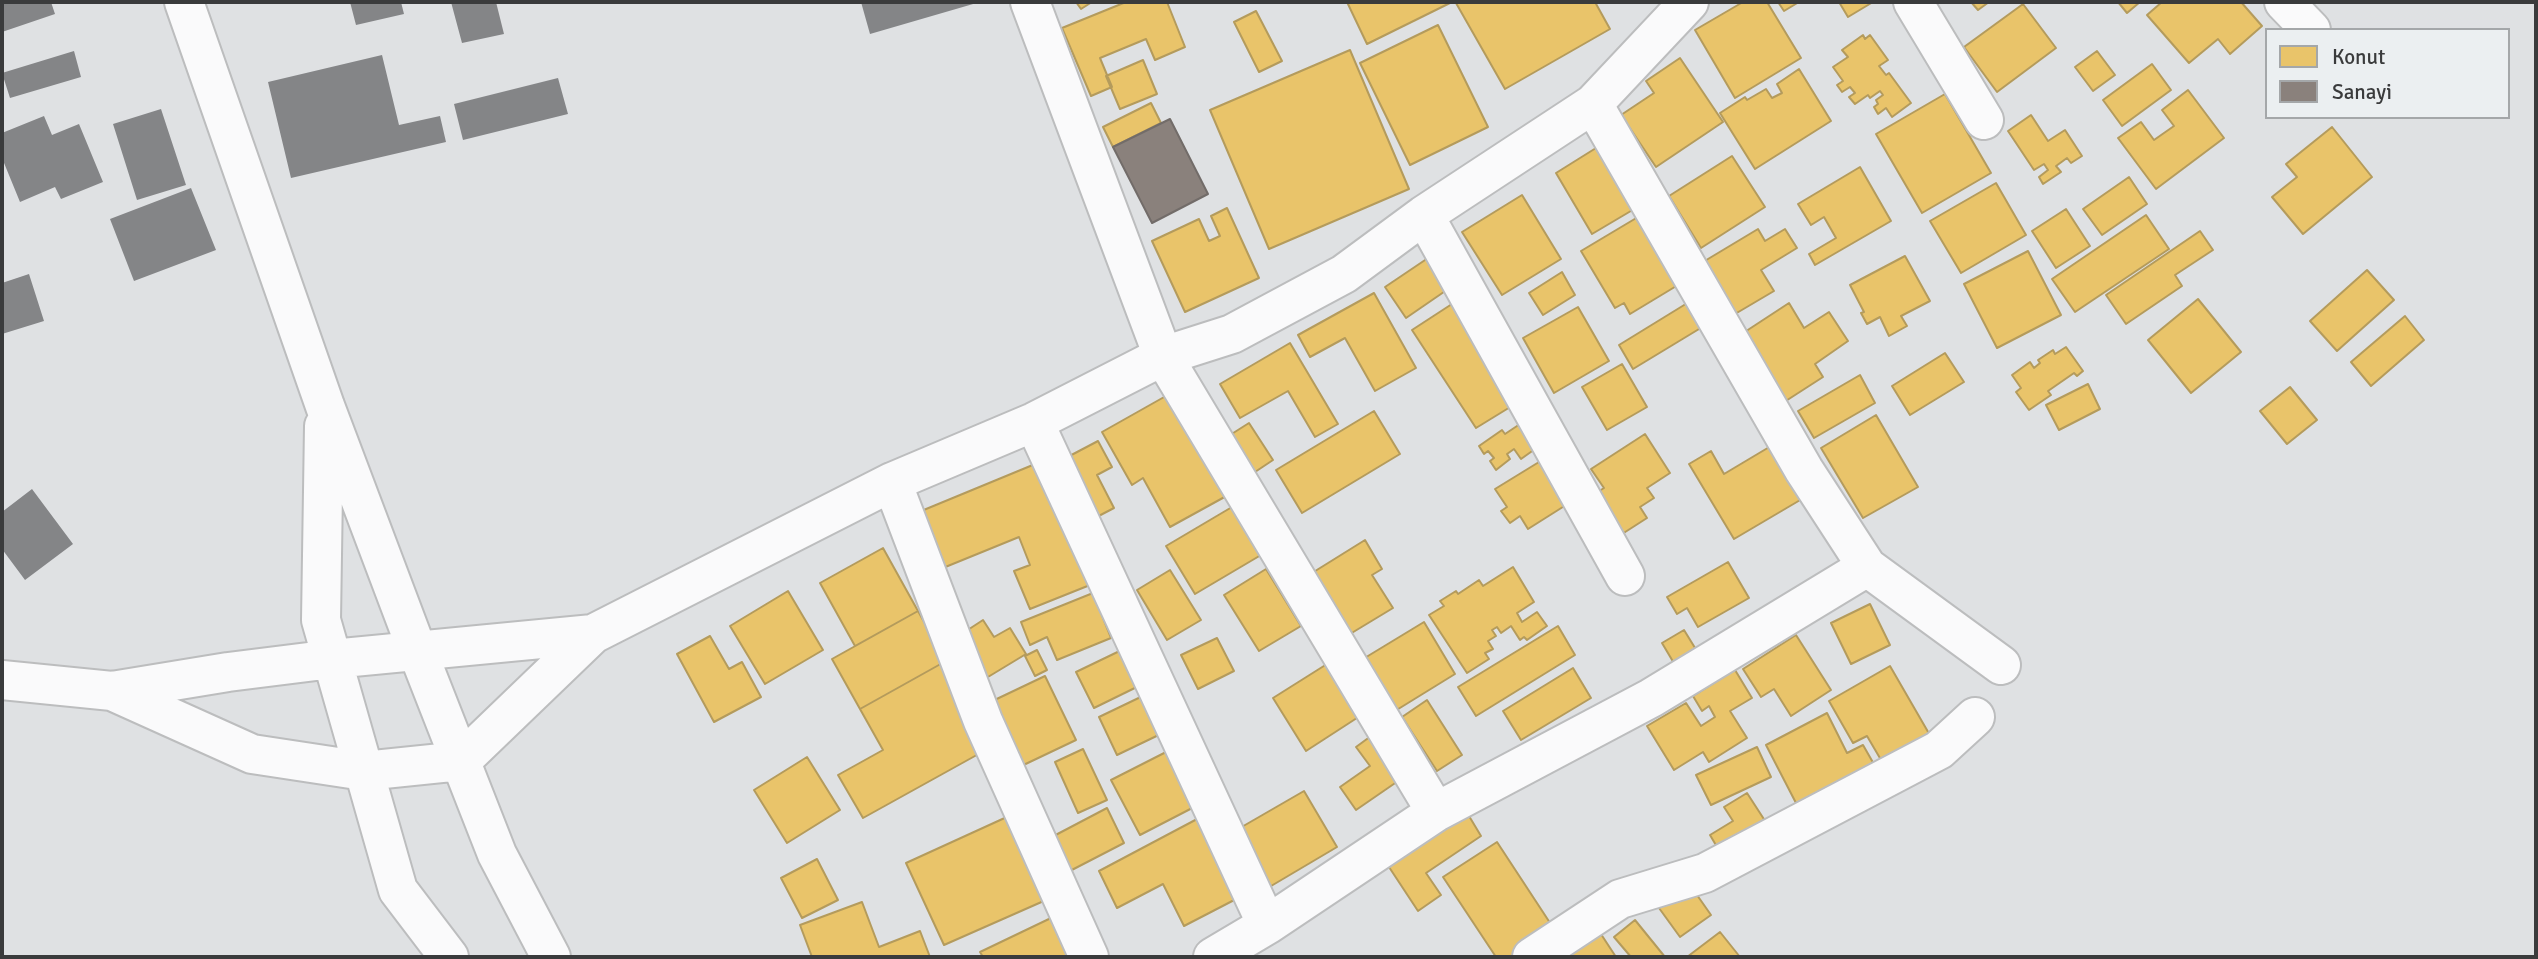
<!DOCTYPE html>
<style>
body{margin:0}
#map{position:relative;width:2538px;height:959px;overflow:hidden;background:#dfe1e3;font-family:Signika,sans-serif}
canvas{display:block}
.frame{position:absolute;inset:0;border:4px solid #3a3b3c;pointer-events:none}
.legend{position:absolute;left:2265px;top:28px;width:245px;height:91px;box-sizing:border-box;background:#ebeff1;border:2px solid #a4a7a9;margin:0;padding:9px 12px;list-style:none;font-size:21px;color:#3a3b3c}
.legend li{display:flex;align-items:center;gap:14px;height:35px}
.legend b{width:35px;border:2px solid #a4a7a9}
</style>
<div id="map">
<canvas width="2538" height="959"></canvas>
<div class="frame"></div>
<ul class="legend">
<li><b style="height:19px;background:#e9c46a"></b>Konut</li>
<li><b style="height:19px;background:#8a817c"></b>Sanayi</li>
</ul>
</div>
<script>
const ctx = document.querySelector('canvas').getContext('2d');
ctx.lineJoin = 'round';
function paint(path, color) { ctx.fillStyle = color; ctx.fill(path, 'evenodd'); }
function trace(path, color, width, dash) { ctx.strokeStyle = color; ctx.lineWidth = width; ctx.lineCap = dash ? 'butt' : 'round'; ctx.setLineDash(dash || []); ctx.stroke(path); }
const homes = new Path2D(`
 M 1076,2 L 1092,2 L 1081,9 Z
 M 1126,2 L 1167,2 L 1185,47 L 1155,60 L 1146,39 L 1100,58 L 1112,87 L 1091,96 L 1062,28 Z
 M 1347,2 L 1452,2 L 1367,44 Z
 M 1459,2 L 1595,2 L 1610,29 L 1505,89 L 1456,3 Z
 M 1743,2 L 1767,2 L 1801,58 L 1735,98 L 1695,30 Z
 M 1778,2 L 1799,2 L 1784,11 Z
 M 1839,2 L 1873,2 L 1848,17 Z
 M 1971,2 L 1989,2 L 1978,10 Z
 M 2118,2 L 2140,2 L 2127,13 Z
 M 2162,2 L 2241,2 L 2262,26 L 2230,54 L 2218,39 L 2189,63 L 2147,15 Z
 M 2023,4 L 2056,48 L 1997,92 L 1964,47 Z
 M 1256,11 L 1282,61 L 1259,72 L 1234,22 Z
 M 1438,25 L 1488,127 L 1410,165 L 1360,63 Z
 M 1863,35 L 1865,39 L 1870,35 L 1888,60 L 1879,66 L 1886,75 L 1889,73 L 1911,103 L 1892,117 L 1886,108 L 1878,114 L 1874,107 L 1878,104 L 1876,100 L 1883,95 L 1880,91 L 1870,98 L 1868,95 L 1855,104 L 1849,97 L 1855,93 L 1850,87 L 1842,92 L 1837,85 L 1843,81 L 1833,67 L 1848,57 L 1842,50 Z
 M 1350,50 L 1409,189 L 1269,249 L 1210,110 Z
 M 2097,51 L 2115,75 L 2093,91 L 2075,67 Z
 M 1680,58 L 1723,122 L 1656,167 L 1621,115 L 1654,93 L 1646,81 Z
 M 1143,60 L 1157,94 L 1120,109 L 1106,76 Z
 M 2152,64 L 2171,90 L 2122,126 L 2103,100 Z
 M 1799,69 L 1831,121 L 1755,169 L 1720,113 L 1745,97 L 1747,100 L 1766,89 L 1772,98 L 1782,93 L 1777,84 Z
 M 2188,90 L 2224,138 L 2156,189 L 2118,138 L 2141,122 L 2154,140 L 2174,126 L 2162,110 Z
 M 1945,94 L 1991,173 L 1922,213 L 1876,134 Z
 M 1151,103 L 1161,123 L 1113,147 L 1103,127 Z
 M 2031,115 L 2048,141 L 2065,130 L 2082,156 L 2071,163 L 2067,158 L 2056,166 L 2061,172 L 2043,184 L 2039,177 L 2048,170 L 2044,164 L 2034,170 L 2008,131 Z
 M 2332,127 L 2372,177 L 2303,234 L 2272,197 L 2297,177 L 2286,164 Z
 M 1604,143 L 1641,205 L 1592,234 L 1556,173 Z
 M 1732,156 L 1765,207 L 1701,248 L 1669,196 Z
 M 1860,167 L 1891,221 L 1815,265 L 1809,254 L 1836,238 L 1824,217 L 1811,225 L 1798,204 Z
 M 2129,177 L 2147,204 L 2102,235 L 2083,209 Z
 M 1996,183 L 2026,235 L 1961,273 L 1930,221 Z
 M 1522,195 L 1561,259 L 1502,295 L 1462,232 Z
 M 1227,208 L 1259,278 L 1185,312 L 1152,241 L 1199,219 L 1209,241 L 1220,236 L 1211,216 Z
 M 2066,209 L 2090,246 L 2056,268 L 2032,231 Z
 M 1643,214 L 1683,282 L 1630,314 L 1624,303 L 1615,308 L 1581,251 Z
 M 2146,215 L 2169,249 L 2075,312 L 2052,279 Z
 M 1758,229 L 1765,241 L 1785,229 L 1797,248 L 1761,270 L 1774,291 L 1735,314 L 1703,262 Z
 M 2200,231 L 2213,250 L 2175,275 L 2182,286 L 2126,324 L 2106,295 Z
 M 2028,251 L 2061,315 L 1997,348 L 1964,284 Z
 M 1434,254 L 1454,285 L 1406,318 L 1385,287 Z
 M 1905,256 L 1930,301 L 1901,316 L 1907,326 L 1889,336 L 1880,317 L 1867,324 L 1861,313 L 1864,312 L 1850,285 Z
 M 2367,270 L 2394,300 L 2337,351 L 2310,321 Z
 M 1562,272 L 1575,295 L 1543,315 L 1529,293 Z
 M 1374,293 L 1416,368 L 1375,391 L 1345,338 L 1310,357 L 1298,335 Z
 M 2198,299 L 2241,352 L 2191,393 L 2148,340 Z
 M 1455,302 L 1520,401 L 1476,428 L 1412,330 Z
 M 1689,302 L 1704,326 L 1633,369 L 1619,345 Z
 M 1789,303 L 1804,328 L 1829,312 L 1848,341 L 1815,364 L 1823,377 L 1778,406 L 1734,339 Z
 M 1578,307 L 1609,361 L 1554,393 L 1523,338 Z
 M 2405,316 L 2424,340 L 2371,386 L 2351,362 Z
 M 1290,343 L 1338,424 L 1315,437 L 1288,391 L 1240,418 L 1220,384 Z
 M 2066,347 L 2083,371 L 2077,376 L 2074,373 L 2048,391 L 2051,395 L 2029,410 L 2016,392 L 2021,388 L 2012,375 L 2030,362 L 2034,368 L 2040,363 L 2038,360 L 2053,350 L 2055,354 Z
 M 1945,353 L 1964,382 L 1910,415 L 1892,386 Z
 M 1622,364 L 1647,407 L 1607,430 L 1582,387 Z
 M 1860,375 L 1875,403 L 1814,438 L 1798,411 Z
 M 2088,384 L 2100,409 L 2059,430 L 2046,405 Z
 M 2290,387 L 2317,420 L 2287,444 L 2260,411 Z
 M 1173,392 L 1230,494 L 1170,527 L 1143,478 L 1132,485 L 1102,432 Z
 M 1374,411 L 1400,454 L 1302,513 L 1276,470 Z
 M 1876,415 L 1918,487 L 1863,518 L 1821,448 Z
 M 1523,422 L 1535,449 L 1521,459 L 1514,449 L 1507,454 L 1510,459 L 1496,470 L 1490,461 L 1494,458 L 1488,451 L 1484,454 L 1479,446 L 1502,430 L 1505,434 Z
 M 1249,423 L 1273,460 L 1243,480 L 1219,442 Z
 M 1645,434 L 1670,473 L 1647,488 L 1654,498 L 1640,507 L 1647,518 L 1619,536 L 1593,495 L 1604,488 L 1591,469 Z
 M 1098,441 L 1112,467 L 1097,475 L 1114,508 L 1091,520 L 1060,461 Z
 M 1776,443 L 1807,496 L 1734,539 L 1689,464 L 1711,451 L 1724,474 Z
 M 1040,462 L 1090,585 L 1030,609 L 1014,571 L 1030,565 L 1019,537 L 938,570 L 914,514 Z
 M 1539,462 L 1566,505 L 1528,529 L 1520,516 L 1510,523 L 1501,511 L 1507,507 L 1495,489 Z
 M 1232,507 L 1261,555 L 1195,594 L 1166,546 Z
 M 1365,540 L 1382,569 L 1372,575 L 1393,608 L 1350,634 L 1312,573 Z
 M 883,548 L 918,611 L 855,646 L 820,583 Z
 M 1728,562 L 1749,598 L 1698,627 L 1687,608 L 1677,614 L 1667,597 Z
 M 1513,567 L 1534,602 L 1517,613 L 1522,622 L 1537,612 L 1547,626 L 1527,640 L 1524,637 L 1520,640 L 1511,626 L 1501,633 L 1497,627 L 1492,630 L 1496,636 L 1488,641 L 1493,649 L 1485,653 L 1489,659 L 1467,673 L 1429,615 L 1444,606 L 1440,601 L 1456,591 L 1458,594 L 1479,580 L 1483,586 Z
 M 1266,569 L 1301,626 L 1259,651 L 1224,595 Z
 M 1170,570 L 1201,620 L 1167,640 L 1137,590 Z
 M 788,591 L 823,650 L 765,684 L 730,626 Z
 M 1093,593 L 1111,638 L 1057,660 L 1047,637 L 1030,645 L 1021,622 Z
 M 1870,604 L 1890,645 L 1851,664 L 1831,623 Z
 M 918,611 L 946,661 L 860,709 L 832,659 Z
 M 983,620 L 994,637 L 1010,628 L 1026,654 L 983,680 L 957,637 Z
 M 1424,622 L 1455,674 L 1395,711 L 1363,659 Z
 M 1558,626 L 1575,655 L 1476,716 L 1458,687 Z
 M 1684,630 L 1700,656 L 1678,670 L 1662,643 Z
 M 1796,635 L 1831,690 L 1791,716 L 1774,689 L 1761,697 L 1743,669 Z
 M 710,636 L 729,669 L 742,662 L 761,697 L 714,722 L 677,654 Z
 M 1217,638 L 1234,671 L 1198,689 L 1181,655 Z
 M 1130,646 L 1147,682 L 1094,708 L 1076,672 Z
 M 1037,650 L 1047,670 L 1035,676 L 1025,656 Z
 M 946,661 L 993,746 L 863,818 L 838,775 L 883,750 L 860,709 Z
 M 1327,664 L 1360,716 L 1306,751 L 1273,698 Z
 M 1890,666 L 1931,737 L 1884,765 L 1867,736 L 1853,743 L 1829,701 Z
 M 1573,668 L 1591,698 L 1521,740 L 1503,711 Z
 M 1735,670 L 1752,698 L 1730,711 L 1747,738 L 1709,762 L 1703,752 L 1674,770 L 1647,726 L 1686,703 L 1701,726 L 1715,717 L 1709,706 L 1702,711 L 1693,696 Z
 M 1045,676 L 1076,740 L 1013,770 L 982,706 Z
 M 1149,693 L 1167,731 L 1117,755 L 1099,717 Z
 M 1427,700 L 1462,755 L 1437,771 L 1402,717 Z
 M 1827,713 L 1847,753 L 1863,745 L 1879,773 L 1796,803 L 1766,745 Z
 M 1371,736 L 1401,779 L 1356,810 L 1340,787 L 1370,766 L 1356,747 Z
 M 1757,747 L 1771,777 L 1711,805 L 1696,775 Z
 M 1083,749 L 1107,800 L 1078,813 L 1055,762 Z
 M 1172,749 L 1200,804 L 1140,835 L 1111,780 Z
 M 807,757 L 840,810 L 787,843 L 754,790 Z
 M 1304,791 L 1337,847 L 1266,889 L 1233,832 Z
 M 1747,793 L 1771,830 L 1720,852 L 1710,835 L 1733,821 L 1724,807 Z
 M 1107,808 L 1124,843 L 1066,873 L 1048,839 Z
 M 1466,811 L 1481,836 L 1426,873 L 1441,895 L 1418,911 L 1387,864 Z
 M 1009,816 L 1046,900 L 944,945 L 906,863 Z
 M 1199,818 L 1240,897 L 1184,926 L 1163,884 L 1117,908 L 1099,871 Z
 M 1497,842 L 1556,932 L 1517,957 L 1496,957 L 1443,877 Z
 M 817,859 L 838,900 L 802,918 L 781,878 Z
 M 1690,885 L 1711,915 L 1680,937 L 1659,908 Z
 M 862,902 L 879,947 L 920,931 L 930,957 L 812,957 L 800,925 Z
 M 1051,918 L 1070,957 L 983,957 L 980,952 Z
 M 1635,920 L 1665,957 L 1631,957 L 1614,937 Z
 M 1595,925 L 1616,957 L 1548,957 Z
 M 1720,932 L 1740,957 L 1687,957 Z`);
paint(homes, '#e9c46a');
trace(homes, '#b49b5c', 2);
const industry = new Path2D(`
 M 1170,119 L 1208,194 L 1152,223 L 1113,147 Z`);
paint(industry, '#8a817c');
trace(industry, '#726c69', 2);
paint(new Path2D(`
 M 2,2 L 51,2 L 55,14 L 2,32 Z
 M 350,2 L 401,2 L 404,14 L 356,25 Z
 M 451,2 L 496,2 L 504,34 L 462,43 Z
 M 861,2 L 980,2 L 870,34 Z
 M 74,51 L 81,77 L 10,98 L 2,73 Z
 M 382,55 L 399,125 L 440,116 L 446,142 L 291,178 L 268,82 Z
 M 558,78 L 568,114 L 463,140 L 454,104 Z
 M 161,109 L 186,185 L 137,200 L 113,124 Z
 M 44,116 L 52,135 L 79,124 L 103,182 L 61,199 L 55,187 L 20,202 L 2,158 L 2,133 Z
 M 191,188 L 216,250 L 134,281 L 110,219 Z
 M 29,274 L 44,321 L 2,334 L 2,283 Z
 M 32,489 L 73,544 L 25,580 L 2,549 L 2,512 Z`), '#848587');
const minor = new Path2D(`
 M 184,2 L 325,406 L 417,650 L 497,854 L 551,957
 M 1030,2 L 1163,356 L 1436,812
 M 1913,2 L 1984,120
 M 2284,2 L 2311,30
 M 1593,104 L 1804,470 L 1867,567 L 2001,665
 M 1424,215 L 1625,576
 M 1034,422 L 1267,925
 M 324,426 L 321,620 L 398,890 L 449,957
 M 892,482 L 983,721 L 1089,957
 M 2,680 L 112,691 L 228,672 L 332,659 L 593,634
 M 112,691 L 252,754 L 364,771 L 461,761 L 593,634 L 892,482 L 1034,422 L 1163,356 L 1232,334 L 1344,274 L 1424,215 L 1593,104 L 1689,2
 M 1213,957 L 1267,925 L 1436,812 L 1651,698 L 1867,567
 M 1532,957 L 1620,899 L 1705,873 L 1939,750 L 1975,717`);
trace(minor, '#bcbdbe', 42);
trace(minor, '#fafafb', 38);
</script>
